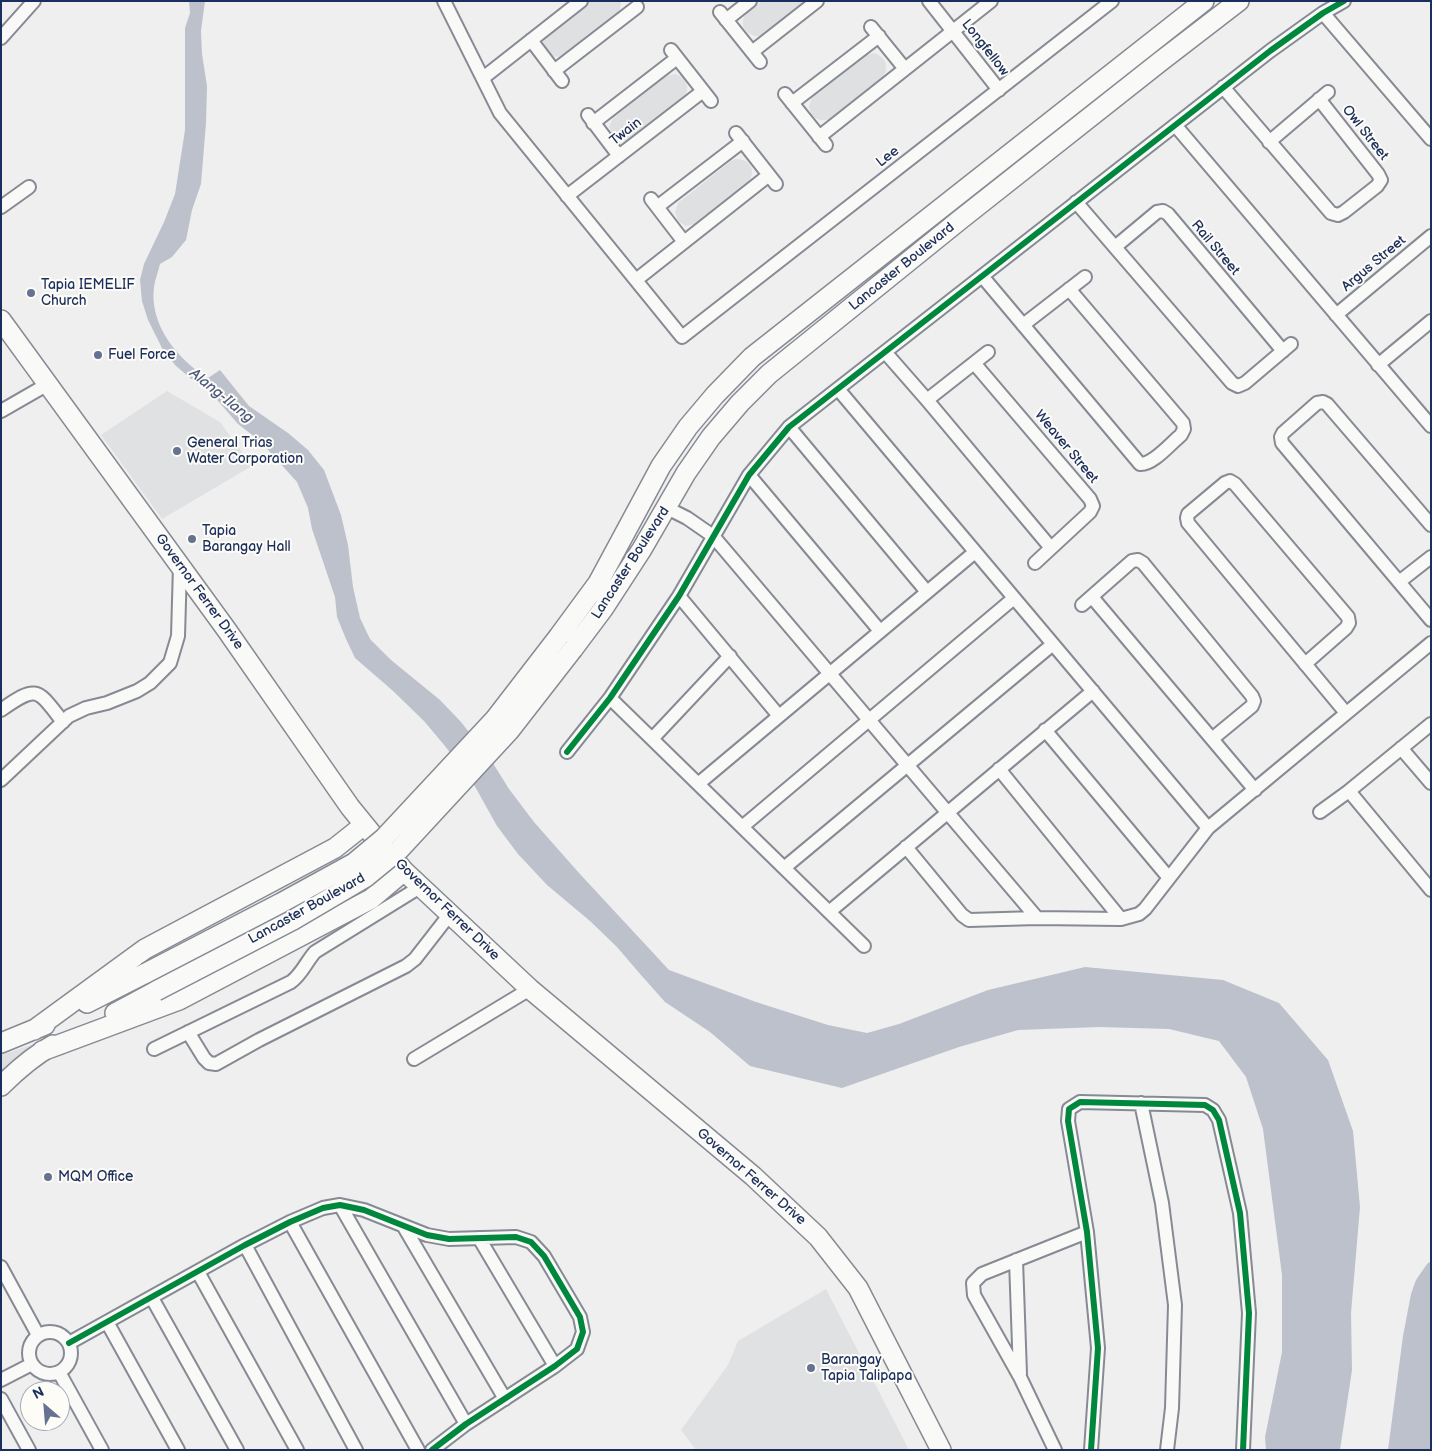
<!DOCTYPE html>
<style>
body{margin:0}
#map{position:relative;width:1432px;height:1451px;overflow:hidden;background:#efefef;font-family:"Balsamiq Sans",sans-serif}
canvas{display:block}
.frame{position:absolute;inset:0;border:2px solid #1b2f5e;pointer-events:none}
.north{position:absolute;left:20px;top:1381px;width:50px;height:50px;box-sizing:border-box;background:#fdfcf7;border:1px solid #a3aaba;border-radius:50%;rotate:333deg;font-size:14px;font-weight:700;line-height:20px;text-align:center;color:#1b2f5e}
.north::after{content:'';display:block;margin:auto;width:18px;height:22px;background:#657291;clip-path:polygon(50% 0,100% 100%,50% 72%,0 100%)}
</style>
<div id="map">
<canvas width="1432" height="1451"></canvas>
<div class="frame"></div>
<div class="north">N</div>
</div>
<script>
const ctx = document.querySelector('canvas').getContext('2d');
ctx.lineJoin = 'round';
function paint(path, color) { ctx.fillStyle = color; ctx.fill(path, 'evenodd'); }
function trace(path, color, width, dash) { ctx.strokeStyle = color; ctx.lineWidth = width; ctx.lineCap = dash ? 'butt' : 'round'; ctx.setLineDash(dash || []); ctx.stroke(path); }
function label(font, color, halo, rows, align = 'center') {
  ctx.font = font + ' "Balsamiq Sans",sans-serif'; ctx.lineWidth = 4; ctx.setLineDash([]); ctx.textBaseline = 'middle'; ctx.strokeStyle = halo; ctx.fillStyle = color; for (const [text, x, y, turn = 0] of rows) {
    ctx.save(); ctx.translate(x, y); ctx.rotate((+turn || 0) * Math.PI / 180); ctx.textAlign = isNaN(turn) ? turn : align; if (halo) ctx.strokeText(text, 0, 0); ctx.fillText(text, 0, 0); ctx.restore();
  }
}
paint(new Path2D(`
 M 167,391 L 220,422 L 252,466 L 162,519 L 101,435 Z
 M 826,1289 L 909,1450 L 696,1450 L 681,1430 L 728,1365 L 738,1341 Z`), '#dfe1e2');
paint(new Path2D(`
 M 588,1 L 621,1 L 620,11 L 617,14 L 564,56 C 553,59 546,54 543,43 L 547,34 Z
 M 762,1 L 808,1 L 764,36 C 751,39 736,27 746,14 C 750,9 757,5 762,1 Z
 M 874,53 C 886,57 890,68 882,78 L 829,119 C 819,123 811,117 809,107 L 812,97 L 865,55 Z
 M 675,74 C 687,78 691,88 683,99 L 630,140 L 621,141 L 613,136 L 609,127 L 613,118 L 666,76 Z
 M 735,159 C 750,158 757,171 748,183 L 695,224 L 686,226 L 678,221 L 675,212 L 678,203 L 731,161 Z
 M 34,1044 L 15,1058 L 1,1070 L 1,1055 Z`), '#dee0e2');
paint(new Path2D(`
 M 189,1 L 205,1 L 201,31 L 202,54 L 207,86 L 206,123 L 201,184 L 192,210 L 186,240 L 172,257 L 160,264 C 158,272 155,280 154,287 C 149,325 178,360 208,378 L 220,370 L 249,406 L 288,433 L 308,450 L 324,470 L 341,515 L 348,545 L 353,587 L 360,618 L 370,639 L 391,660 L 440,700 L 461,722 L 491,760 L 509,789 L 534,822 L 579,873 L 669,970 L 756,1002 L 828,1025 L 867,1033 L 899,1024 L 988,990 L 1085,967 L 1223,980 L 1279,1003 L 1328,1060 L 1353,1131 L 1360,1207 L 1351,1313 L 1352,1370 L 1340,1450 L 1266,1450 L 1265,1437 L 1282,1352 L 1282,1275 L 1263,1129 L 1246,1077 L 1219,1041 L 1169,1029 L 1099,1027 L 1018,1030 L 959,1047 L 842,1088 L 750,1066 L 710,1032 L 665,1002 L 641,975 L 617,947 L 590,921 L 547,885 L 518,854 L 497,826 L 473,783 L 445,746 L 424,721 L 392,690 L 355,658 L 346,639 L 337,617 L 335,597 L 312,529 L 308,508 L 297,482 L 260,441 L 238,424 L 212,394 L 195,382 L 176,366 L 163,350 L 148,320 L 142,301 L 140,280 L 144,264 L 164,222 L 175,194 L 185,130 L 185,28 L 190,13 Z
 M 1431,1261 L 1431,1450 L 1388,1450 L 1403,1336 L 1411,1294 L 1416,1280 L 1427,1264 Z`), '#bdc1cc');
const minor = new Path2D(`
 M 444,1 L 500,113 L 682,337 L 1112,1
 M 929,1 L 999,90
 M 720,12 L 760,62
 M 1323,13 L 1431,139
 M 726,20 L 750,1
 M 871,27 L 905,69
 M 1,38 L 34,1
 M 531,40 L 562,81
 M 671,50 L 711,101
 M 752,52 L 817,1
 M 554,71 L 637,7
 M 483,78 L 581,1
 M 1223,87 L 1331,213 L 1338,215 L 1344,212 L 1377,186 L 1381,180 L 1378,174 L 1319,99
 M 785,94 L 826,145
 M 792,103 L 879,36
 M 588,115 L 619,156
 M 593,123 L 677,58
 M 1175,125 L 1431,426
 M 736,133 L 776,184
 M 819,137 L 991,1
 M 1269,142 L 1328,92
 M 567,196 L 703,91
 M 651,199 L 684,242
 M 1076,202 L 1232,383 L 1238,386 L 1245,383 L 1291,344
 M 1,207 L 29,187
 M 657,207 L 743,141
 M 1115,247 L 1157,212 L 1163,211 L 1168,214 L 1283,351
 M 982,276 L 1140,464 C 1153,465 1171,443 1181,435 L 1184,429 L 1183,423 L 1069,289
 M 636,280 L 769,175
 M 1336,315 L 1431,236
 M 1023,325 L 1085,277
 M 885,352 L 927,400 L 1051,548
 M 974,363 L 1090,499 L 1093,506 L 1090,512 L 1035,563
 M 1378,365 L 1431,321
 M 838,389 L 1208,828
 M 927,400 L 988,352
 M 1,411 L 48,384
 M 789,427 L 927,592
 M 749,475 L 880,631
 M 667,508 L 687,518 L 713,536 L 1037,918
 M 1431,525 L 1327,404 L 1323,402 L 1317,403 L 1283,433 L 1281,437 L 1282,443 L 1431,620
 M 1399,582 L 1431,557
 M 679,596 L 779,716
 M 1092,597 L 1255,790
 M 1082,605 L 1132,561 L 1138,560 L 1143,563 L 1252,696 L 1254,701 L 1252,706 L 1212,739
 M 1305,664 L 1346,628 L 1349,623 L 1348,617 L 1235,484 L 1230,481 L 1225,483 L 1188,514 L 1187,518 L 1188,523 L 1346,713
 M 610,698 L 864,946
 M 1,710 C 38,684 37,689 63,722
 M 1045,730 L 1169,878
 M 652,739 L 730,656
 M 1401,748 L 1431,783
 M 567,752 L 610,698 L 679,596 L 749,475 L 789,427 L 1270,51 L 1323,13 L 1344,1
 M 999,769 L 1121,919
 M 1,780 L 69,716 L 86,708 L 107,703 L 137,691 L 150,683 L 170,663 L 178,636 L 180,566
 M 698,784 L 975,552
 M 1349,791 L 1431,890
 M 1320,812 L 1349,791 L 1431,724
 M 742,827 L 1014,598
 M 906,847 L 962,915 L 969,920 L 1037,918 L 1121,919 L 1139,914 L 1145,909 L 1208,828 L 1431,643
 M 784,868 L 1053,644
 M 829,912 L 1093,691
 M 188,1032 L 204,1058 L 209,1063 L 216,1064 L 259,1040 L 406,966 L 415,959 L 450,914
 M 154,1049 L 291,982 C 302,974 306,962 315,952 L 420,887
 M 414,1059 L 530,989
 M 1141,1103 L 1162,1203 L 1175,1305 L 1172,1408 L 1167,1450
 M 340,1205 L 466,1424
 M 290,1222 L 418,1450
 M 404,1227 L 505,1399
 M 479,1238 L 555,1366
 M 245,1245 L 356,1450
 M 1016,1260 L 1020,1374
 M 1,1267 L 38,1335
 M 198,1272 L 297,1450
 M 152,1298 L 237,1450
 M 107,1322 L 178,1450
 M29 1353a21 21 0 1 1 42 0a21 21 0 1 1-42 0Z
 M 69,1343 L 245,1245 L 290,1222 L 323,1208 L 340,1205 L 364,1210 L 427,1235 L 449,1239 L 516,1237 L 531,1242 L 544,1256 L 580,1317 L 583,1332 L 577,1349 L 555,1366 L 466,1424 L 432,1450
 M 59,1372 L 102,1450
 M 1,1380 L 32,1364
 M 1,1399 L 29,1450
 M 1055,1450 L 1020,1377 L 974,1295 L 973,1283 L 982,1274 L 1087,1232
 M 1091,1450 L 1098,1348 L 1087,1232 L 1068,1121 L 1069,1109 L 1080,1102 L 1205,1105 L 1213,1110 L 1219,1120 L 1240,1213 L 1249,1313 L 1243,1450`);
const secondary = new Path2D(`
 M 1,320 L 226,629 L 350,807 L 372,834 L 404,871 L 530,989 L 753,1176 L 818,1237 L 858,1288 L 941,1450
 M 559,636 L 598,583 L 661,466 L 688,427 L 715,395 L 752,357 L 1204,1
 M 573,649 L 603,609 L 642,549 L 686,473 L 711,437 L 740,403 L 769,374 L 961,219 L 1161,61 L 1239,1
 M 87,1003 L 146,973
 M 115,1013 L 156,991
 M 34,1030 L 145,949 L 335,848 L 364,825
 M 1,1043 L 45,1025
 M 42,1051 L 179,1000 L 371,899 L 404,871
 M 1,1086 C 17,1070 33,1056 53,1045`);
trace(minor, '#868a93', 16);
trace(secondary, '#868a93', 22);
trace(minor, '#f9f9f8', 12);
trace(secondary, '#f9f9f8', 19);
const secondaryBridge = new Path2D(`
 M 146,973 L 281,903 L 354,863 L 384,838 L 495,719 L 559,636
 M 156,991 L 293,920 L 366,877 L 399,850 L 510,730 L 573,649`);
trace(secondaryBridge, '#868a93', 22, []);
trace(secondaryBridge, '#f9f9f8', 19);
trace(new Path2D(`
 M 567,752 L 610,698 L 679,596 L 749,475 L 789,427 L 1270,51 L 1323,13 L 1344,1
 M 69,1343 L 245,1245 L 290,1222 L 323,1208 L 340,1205 L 364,1210 L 427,1235 L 449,1239 L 516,1237 L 531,1242 L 544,1256 L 580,1317 L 583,1332 L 577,1349 L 555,1366 L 466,1424 L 432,1450
 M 1091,1450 L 1098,1348 L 1087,1232 L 1068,1121 L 1069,1109 L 1080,1102 L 1205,1105 L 1213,1110 L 1219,1120 L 1240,1213 L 1249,1313 L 1243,1450`), '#00873e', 6);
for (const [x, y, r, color] of [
 [31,293,5,"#657291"],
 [98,355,5,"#657291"],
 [177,451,5,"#657291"],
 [192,539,5,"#657291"],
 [48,1177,5,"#657291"],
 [811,1368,5,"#657291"]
]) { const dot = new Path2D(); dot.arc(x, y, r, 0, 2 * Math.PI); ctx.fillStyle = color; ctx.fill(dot); trace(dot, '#fdfcf7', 2); }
label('14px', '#1b2f5e', '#fdfcf7', [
 ["Longfellow",985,48,52],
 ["Twain",626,132,-38],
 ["Owl Street",1365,133,52],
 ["Lee",888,157,-38],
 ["Rail Street",1215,248,50],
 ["Argus Street",1374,264,-40],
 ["Lancaster Boulevard",902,267,-39],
 ["Weaver Street",1066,447,50],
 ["Lancaster Boulevard",631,563,-57],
 ["Governor Ferrer Drive",199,592,54],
 ["Lancaster Boulevard",307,909,-29],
 ["Governor Ferrer Drive",447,910,44],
 ["Governor Ferrer Drive",751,1177,41]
]);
label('14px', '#1b2f5e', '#fdfcf7', [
 ["Tapia IEMELIF",41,285],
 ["Church",41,301],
 ["Fuel Force",108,355],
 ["General Trias",187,443],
 ["Water Corporation",187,459],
 ["Tapia",202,531],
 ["Barangay Hall",202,547],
 ["MQM Office",58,1177],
 ["Barangay",821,1360],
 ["Tapia Talipapa",821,1376]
], 'left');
label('italic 15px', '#4c5b7f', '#fdfcf7', [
 ["Alang-Ilang",221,396,39]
]);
</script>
